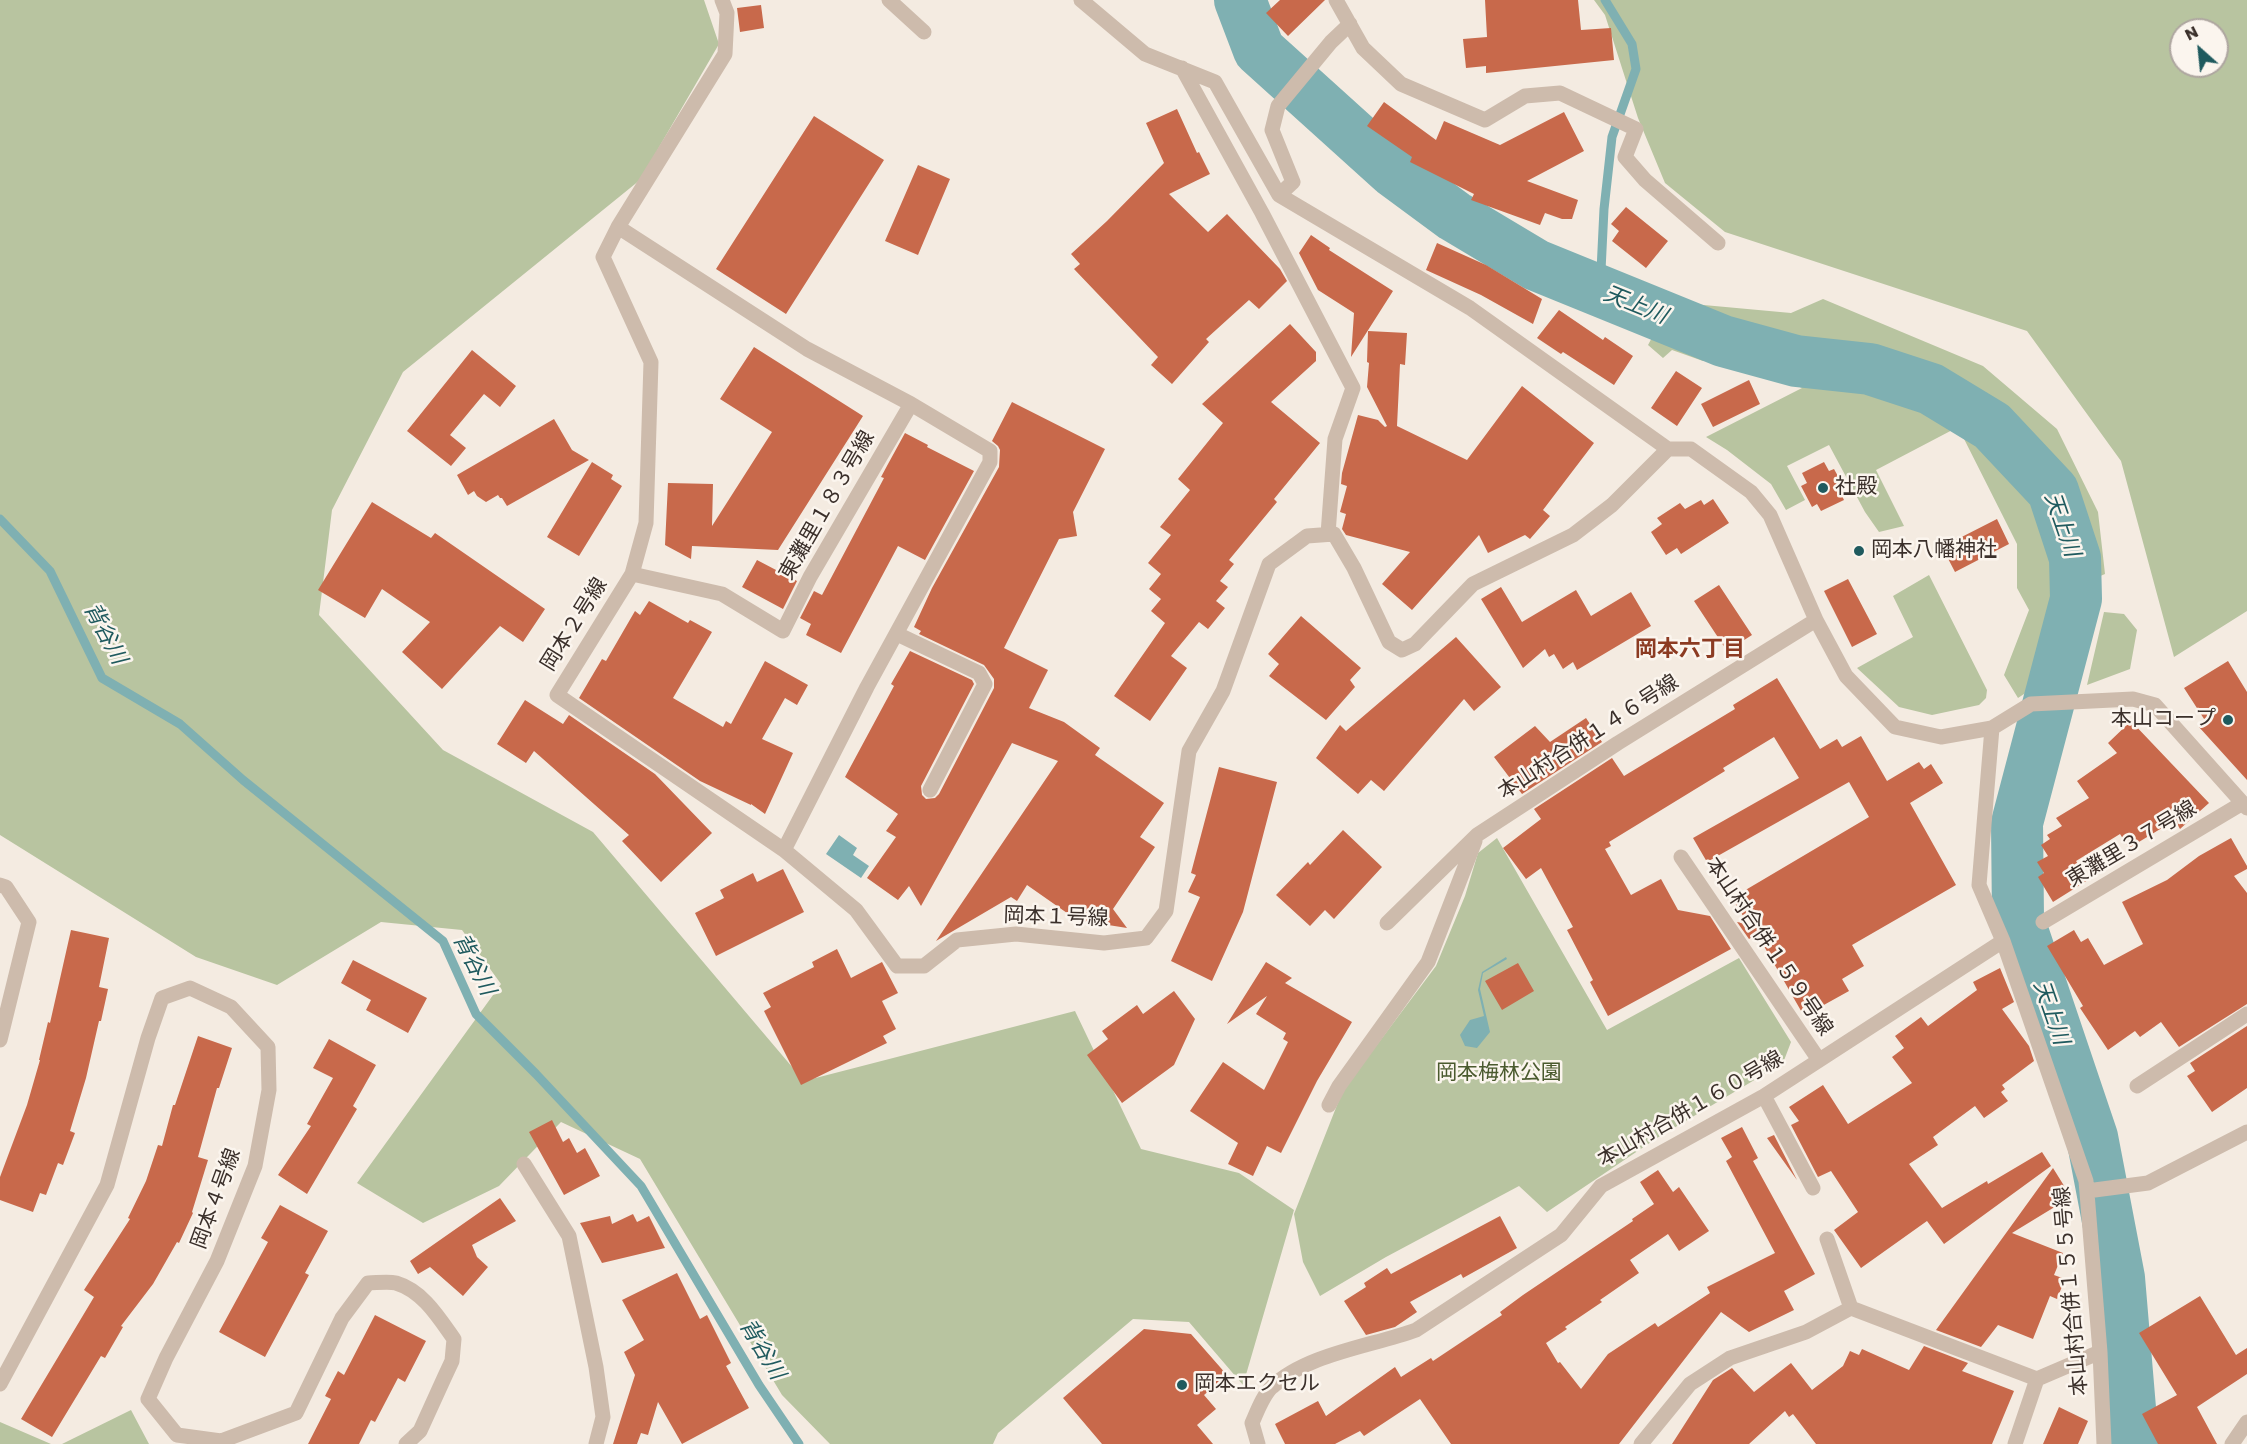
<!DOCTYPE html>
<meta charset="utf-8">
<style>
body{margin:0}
#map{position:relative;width:2247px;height:1444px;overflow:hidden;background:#f4ebe1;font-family:Poppins,sans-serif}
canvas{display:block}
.north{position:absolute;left:2169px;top:18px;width:60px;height:60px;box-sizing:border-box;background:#fbf5ee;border:2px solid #aea6a0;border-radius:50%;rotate:333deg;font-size:16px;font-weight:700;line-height:24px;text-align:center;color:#3b302b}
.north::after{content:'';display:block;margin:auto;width:21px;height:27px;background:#1f5a5e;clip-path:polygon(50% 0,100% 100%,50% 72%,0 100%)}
</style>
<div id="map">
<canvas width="2247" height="1444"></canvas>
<div class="north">N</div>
</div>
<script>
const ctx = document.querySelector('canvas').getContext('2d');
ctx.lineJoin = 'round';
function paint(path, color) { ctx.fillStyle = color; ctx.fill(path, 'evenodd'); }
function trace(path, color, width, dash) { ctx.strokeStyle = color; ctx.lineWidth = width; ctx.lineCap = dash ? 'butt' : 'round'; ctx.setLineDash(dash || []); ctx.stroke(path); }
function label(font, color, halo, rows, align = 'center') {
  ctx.font = font + ' Poppins,"Noto Sans JP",sans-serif'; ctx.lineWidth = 5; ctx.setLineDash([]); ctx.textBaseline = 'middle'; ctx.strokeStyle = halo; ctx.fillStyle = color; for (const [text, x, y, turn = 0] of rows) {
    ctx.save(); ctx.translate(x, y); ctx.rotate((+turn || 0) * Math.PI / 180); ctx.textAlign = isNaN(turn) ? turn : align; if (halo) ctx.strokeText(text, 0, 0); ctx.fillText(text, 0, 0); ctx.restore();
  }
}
paint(new Path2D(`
 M 0,0 L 704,0 L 719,44 L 640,180 L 403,372 L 332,510 L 319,615 L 443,750 L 593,832 L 804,1081 L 1075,1011 L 1141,1149 L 1239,1173 L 1294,1210 L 1243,1385 L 1189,1322 L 1133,1319 L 998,1433 L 993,1444 L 830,1444 L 782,1395 L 640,1159 L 561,1122 L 499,1186 L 423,1223 L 357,1183 L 501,984 L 462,930 L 381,922 L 277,985 L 196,957 L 0,835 Z
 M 1594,0 L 2247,0 L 2247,611 L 2174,657 L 2121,461 L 2027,331 L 1725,232 L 1665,183 L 1638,118 L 1605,15 ZM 2181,30 L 2217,30 L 2217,66 L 2181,66 Z
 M 1823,299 L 1983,366 L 2057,429 L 2098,512 L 2105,574 L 2098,577 L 2072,499 L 2046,451 L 2023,444 L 2023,472 L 2050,540 L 2058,618 L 2045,680 L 2018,698 L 2004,675 L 2029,610 L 2017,588 L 2017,544 L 1958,427 L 1876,470 L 1904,526 L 1879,532 L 1865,512 L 1829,445 L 1787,466 L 1805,500 L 1786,510 L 1771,484 L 1727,450 L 1706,437 L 1802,388 L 1730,354 L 1703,361 L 1672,350 L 1663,358 L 1648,345 L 1671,302 L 1791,313 Z
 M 1929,575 L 1987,690 L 1986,698 L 1979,705 L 1932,715 L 1899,707 L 1857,668 L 1913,637 L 1893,596 Z
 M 2104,612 L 2124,614 L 2137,630 L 2130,669 L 2087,685 Z
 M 1497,838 L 1607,1030 L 1739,958 L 1791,1042 L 1783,1063 L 1657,1138 L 1547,1212 L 1519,1186 L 1386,1257 L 1320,1296 L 1303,1262 L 1294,1214 L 1343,1090 L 1436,966 L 1465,896 L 1478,853 Z
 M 131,1410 L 149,1444 L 62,1444 Z
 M 0,1422 L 51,1444 L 0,1444 Z`), '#b8c4a0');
paint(new Path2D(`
 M 839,835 L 857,848 L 853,855 L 869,866 L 861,878 L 826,854 Z
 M 1506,957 L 1507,959 L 1483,973 L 1480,989 L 1490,1032 L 1477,1048 L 1465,1046 L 1460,1035 L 1470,1020 L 1484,1016 L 1478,990 L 1482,972 Z`), '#7fb0b2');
trace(new Path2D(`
 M 1600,291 L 1604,209 L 1612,137 L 1636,69 L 1632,44 L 1605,0
 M 0,519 L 50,571 L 102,678 L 180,724 L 243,780 L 443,941 L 476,1014 L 536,1074 L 641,1186 L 759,1385 L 799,1444`), '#7fb0b2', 9);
trace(new Path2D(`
 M 1240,0 L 1259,50 L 1393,171 L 1454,216 L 1536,265 L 1723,341 L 1796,361 L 1870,369 L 1931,389 L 1992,426 L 2053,491 L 2075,558 L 2076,599 L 2017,823 L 2018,918 L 2092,1137 L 2119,1278 L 2133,1444`), '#7fb0b2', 52);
paint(new Path2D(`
 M 1280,0 L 1325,0 L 1288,36 L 1266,13 Z
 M 1485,0 L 1578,0 L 1581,30 L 1611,28 L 1614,60 L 1486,73 L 1486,66 L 1466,68 L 1463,39 L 1487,37 Z
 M 761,5 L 764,28 L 740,32 L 737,8 Z
 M 1384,102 L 1436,140 L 1444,121 L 1500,145 L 1564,112 L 1584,151 L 1527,181 L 1578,200 L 1572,219 L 1562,219 L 1545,213 L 1540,225 L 1471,200 L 1474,194 L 1410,162 L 1412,157 L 1367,126 Z
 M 1177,109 L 1197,153 L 1199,152 L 1210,174 L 1169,194 L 1208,232 L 1227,214 L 1280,269 L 1287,281 L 1259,309 L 1249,300 L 1206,339 L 1209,342 L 1172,384 L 1151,365 L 1158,357 L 1074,269 L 1080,264 L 1071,254 L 1107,221 L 1164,163 L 1146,123 Z
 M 814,116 L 884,160 L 786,314 L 716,269 Z
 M 918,165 L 950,179 L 918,255 L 885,241 Z
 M 1626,207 L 1668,241 L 1646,268 L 1612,241 L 1619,231 L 1611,224 Z
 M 1311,235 L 1330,248 L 1329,250 L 1393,291 L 1351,357 L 1354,313 L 1318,290 L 1299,253 Z
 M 1437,243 L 1486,265 L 1542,299 L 1533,324 L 1481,295 L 1426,270 Z
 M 1559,310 L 1603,340 L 1605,337 L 1633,356 L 1614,385 L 1563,352 L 1561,354 L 1537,338 Z
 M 1290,324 L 1316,352 L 1316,361 L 1271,402 L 1320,443 L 1274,499 L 1277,502 L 1229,560 L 1234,564 L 1220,581 L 1228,587 L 1216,601 L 1225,608 L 1208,629 L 1199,622 L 1171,656 L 1187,668 L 1150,721 L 1114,696 L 1165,623 L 1151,611 L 1161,599 L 1149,589 L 1161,574 L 1148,563 L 1171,535 L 1160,527 L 1190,490 L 1178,479 L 1223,423 L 1202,404 Z
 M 1368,331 L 1407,333 L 1405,365 L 1400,364 L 1397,426 L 1467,460 L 1522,386 L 1594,443 L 1543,510 L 1550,516 L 1530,539 L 1525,535 L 1488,553 L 1479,535 L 1412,610 L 1382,584 L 1410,552 L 1346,535 L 1342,529 L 1346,514 L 1340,512 L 1347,486 L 1341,484 L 1342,473 L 1358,415 L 1378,420 L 1385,427 L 1387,426 L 1367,387 L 1369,363 L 1367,362 Z
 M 754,347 L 863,416 L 778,550 L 692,546 L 691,559 L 665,545 L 668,483 L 713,484 L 712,526 L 772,432 L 720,399 Z
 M 472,350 L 516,386 L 500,407 L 484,394 L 450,435 L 466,448 L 451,466 L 407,431 Z
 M 1676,371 L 1702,388 L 1677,426 L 1651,408 Z
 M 1749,380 L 1760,404 L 1713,427 L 1701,404 Z
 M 1012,402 L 1105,449 L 1073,512 L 1077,536 L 1059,539 L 1004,648 L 1048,670 L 1029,708 L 1064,722 L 1100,748 L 1095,755 L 1164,803 L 1140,837 L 1155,847 L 1113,909 L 1127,928 L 1077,920 L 1027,885 L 1017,901 L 1011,897 L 936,941 L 1058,761 L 1012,743 L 921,906 L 909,886 L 898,900 L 867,878 L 896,837 L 886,831 L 898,814 L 845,777 L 894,686 L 891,684 L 910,651 L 972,680 L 974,684 L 921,786 L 922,795 L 926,799 L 935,798 L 939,794 L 994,688 L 994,679 L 984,665 L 919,634 L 921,631 L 914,627 L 932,588 L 999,467 L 1000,450 L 998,446 L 992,441 Z
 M 554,419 L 572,450 L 589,460 L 507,506 L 502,498 L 500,498 L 498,495 L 486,502 L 477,496 L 474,491 L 468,495 L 457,475 Z
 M 905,433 L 928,445 L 927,447 L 974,471 L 925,560 L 898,546 L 841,653 L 806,635 L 811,624 L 800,618 L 814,591 L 822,595 L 884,478 L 881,477 L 888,464 Z
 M 592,462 L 613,475 L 611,479 L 622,486 L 579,556 L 547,537 Z
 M 1824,462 L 1829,471 L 1834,469 L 1845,489 L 1840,492 L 1844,500 L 1821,511 L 1817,504 L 1812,507 L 1801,486 L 1807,483 L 1802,473 Z
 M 1713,499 L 1729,523 L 1681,554 L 1677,548 L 1666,555 L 1651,532 L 1662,524 L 1657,518 L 1680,503 L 1685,509 L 1701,500 L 1704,505 Z
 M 372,502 L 431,538 L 435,533 L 545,609 L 523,642 L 500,626 L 442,689 L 402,652 L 430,622 L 382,589 L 365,618 L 318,590 Z
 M 1997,519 L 2009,544 L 1955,572 L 1942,547 Z
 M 757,560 L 797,581 L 783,609 L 742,587 Z
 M 1848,579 L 1877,634 L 1852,647 L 1824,591 Z
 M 1719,585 L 1752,635 L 1727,651 L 1694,601 Z
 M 1501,587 L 1522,622 L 1576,590 L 1591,616 L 1631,592 L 1651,626 L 1577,670 L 1573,662 L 1563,669 L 1554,654 L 1549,657 L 1545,649 L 1523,668 L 1481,599 Z
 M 649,601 L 688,623 L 690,620 L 712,632 L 673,698 L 723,727 L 726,721 L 731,724 L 765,661 L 808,685 L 797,705 L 785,698 L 762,739 L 793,753 L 765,814 L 751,804 L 751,805 L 700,781 L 579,698 L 602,659 L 606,661 L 635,611 L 640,615 Z
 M 1301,616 L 1361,668 L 1350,680 L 1355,687 L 1326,720 L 1269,676 L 1279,664 L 1268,654 Z
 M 1456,637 L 1501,687 L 1474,711 L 1464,699 L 1384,791 L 1371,780 L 1358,794 L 1316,758 L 1340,725 L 1346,731 Z
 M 2228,661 L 2247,692 L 2247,780 L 2199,727 L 2206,722 L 2184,688 Z
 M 1777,678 L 1820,749 L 1837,739 L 1842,747 L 1861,736 L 1887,781 L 1919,762 L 1924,769 L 1931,764 L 1943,783 L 1910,803 L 1956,885 L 1852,945 L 1864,966 L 1842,979 L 1849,991 L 1804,1016 L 1757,934 L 1749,939 L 1737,922 L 1748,924 L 1732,898 L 1869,817 L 1849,782 L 1707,862 L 1693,838 L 1799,778 L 1774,737 L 1723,768 L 1725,771 L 1609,842 L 1611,846 L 1605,849 L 1631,895 L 1661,879 L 1678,910 L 1710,916 L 1731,949 L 1608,1016 L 1590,982 L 1593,980 L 1567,930 L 1573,927 L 1541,868 L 1526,879 L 1503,848 L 1541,819 L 1534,809 L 1612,758 L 1624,776 L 1735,709 L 1733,705 Z
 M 525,700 L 563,724 L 569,715 L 655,774 L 712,833 L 661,882 L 622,841 L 629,835 L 534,751 L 526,763 L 497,744 Z
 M 1586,718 L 1602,742 L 1522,794 L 1494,757 L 1535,726 L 1550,742 Z
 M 2131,721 L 2209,803 L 2180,829 L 2175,820 L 2129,848 L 2120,834 L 2076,861 L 2088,880 L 2053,902 L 2038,877 L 2044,873 L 2037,862 L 2048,856 L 2041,845 L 2050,839 L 2047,835 L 2062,826 L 2056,818 L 2089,798 L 2077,781 L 2117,753 L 2108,743 Z
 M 1219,767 L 1277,782 L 1243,912 L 1212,981 L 1171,961 L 1200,897 L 1188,892 L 1196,875 L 1191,873 Z
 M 1343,830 L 1382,867 L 1334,919 L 1325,910 L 1310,926 L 1276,895 L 1308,862 L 1310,865 Z
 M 2231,838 L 2247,866 L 2247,869 L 2234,876 L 2247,893 L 2247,1004 L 2179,1047 L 2161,1022 L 2140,1037 L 2135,1031 L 2108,1050 L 2080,1008 L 2083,1006 L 2047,946 L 2074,930 L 2081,942 L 2088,938 L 2104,965 L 2143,944 L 2122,902 L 2167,880 L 2199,856 Z
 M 783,869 L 804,912 L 716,956 L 695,913 L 724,898 L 720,890 L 753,873 L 757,882 Z
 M 71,930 L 109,938 L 99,987 L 108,989 L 101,1021 L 99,1021 L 86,1078 L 70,1131 L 75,1133 L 63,1165 L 58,1163 L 46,1195 L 40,1193 L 33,1212 L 0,1200 L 0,1177 L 27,1105 L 40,1060 L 39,1060 L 48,1022 L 50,1023 Z
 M 837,949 L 851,978 L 882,962 L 898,993 L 882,1001 L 896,1029 L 883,1036 L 887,1043 L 801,1085 L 764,1011 L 771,1007 L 763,993 L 814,967 L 812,962 Z
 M 353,960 L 427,998 L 408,1033 L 366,1010 L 371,1000 L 341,983 Z
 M 1266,962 L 1292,978 L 1285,983 L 1352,1022 L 1317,1081 L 1281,1153 L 1267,1146 L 1253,1176 L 1228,1164 L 1238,1143 L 1190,1111 L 1223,1062 L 1264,1090 L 1288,1042 L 1283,1039 L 1286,1033 L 1256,1014 L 1267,996 L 1227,1024 Z
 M 1518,963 L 1534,991 L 1502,1010 L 1485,981 Z
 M 2000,968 L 2014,1002 L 2002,1009 L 2029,1046 L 2034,1061 L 2002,1085 L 2005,1089 L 2001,1092 L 2008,1101 L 1984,1118 L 1975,1106 L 1933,1137 L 1938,1145 L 1909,1164 L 1942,1208 L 1987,1181 L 1988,1184 L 2042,1152 L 2051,1166 L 1944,1244 L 1927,1221 L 1861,1268 L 1834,1230 L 1858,1212 L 1831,1171 L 1818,1177 L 1791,1125 L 1799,1121 L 1789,1107 L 1823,1085 L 1848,1124 L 1912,1083 L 1892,1057 L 1904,1048 L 1895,1036 L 1921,1017 L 1928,1026 L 1977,990 L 1973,982 Z
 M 1174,991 L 1195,1019 L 1174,1065 L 1122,1103 L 1087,1055 L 1108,1039 L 1102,1031 L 1137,1005 L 1143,1014 Z
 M 2247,1026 L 2247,1088 L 2212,1112 L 2187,1076 L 2195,1071 L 2190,1063 Z
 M 198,1036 L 232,1048 L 219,1088 L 217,1088 L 198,1157 L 208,1160 L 192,1212 L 193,1213 L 179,1243 L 177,1242 L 153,1284 L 121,1326 L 123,1327 L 105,1358 L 101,1356 L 52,1437 L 21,1419 L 94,1297 L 84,1290 L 130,1219 L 128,1218 L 146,1181 L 158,1145 L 162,1146 L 173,1105 L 175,1105 Z
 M 329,1039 L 376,1065 L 353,1106 L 357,1109 L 307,1194 L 278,1175 L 311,1126 L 307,1124 L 333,1078 L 313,1068 Z
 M 552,1120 L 563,1142 L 569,1138 L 577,1153 L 585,1148 L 600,1176 L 564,1195 L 529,1132 Z
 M 1742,1127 L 1758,1158 L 1753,1161 L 1815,1274 L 1784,1291 L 1794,1310 L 1749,1332 L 1721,1312 L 1619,1444 L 1451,1444 L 1420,1399 L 1364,1436 L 1360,1431 L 1335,1444 L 1285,1444 L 1275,1424 L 1318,1401 L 1326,1416 L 1395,1367 L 1401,1377 L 1431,1358 L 1433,1361 L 1502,1315 L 1500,1312 L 1523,1295 L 1633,1221 L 1632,1219 L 1654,1204 L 1640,1182 L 1658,1170 L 1673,1192 L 1679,1187 L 1709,1231 L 1679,1251 L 1668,1234 L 1630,1260 L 1639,1273 L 1600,1300 L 1602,1302 L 1565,1327 L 1567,1329 L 1546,1343 L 1558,1363 L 1560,1362 L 1581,1389 L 1608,1354 L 1655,1323 L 1658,1327 L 1710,1293 L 1707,1287 L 1775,1253 L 1726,1161 L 1732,1157 L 1721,1138 Z
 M 1774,1135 L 1797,1180 L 1767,1138 Z
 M 2053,1168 L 2071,1197 L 2012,1233 L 2063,1253 L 2054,1275 L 2065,1279 L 2057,1299 L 2050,1296 L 2033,1339 L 1998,1325 L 1981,1347 L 1936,1330 Z
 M 500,1198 L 516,1221 L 472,1245 L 477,1257 L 488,1267 L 463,1296 L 430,1267 L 418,1274 L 410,1261 Z
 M 280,1205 L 328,1231 L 305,1273 L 309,1275 L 265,1357 L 219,1332 L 268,1242 L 261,1238 Z
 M 633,1214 L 637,1222 L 649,1216 L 665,1248 L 602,1263 L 580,1223 L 610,1216 L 612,1224 Z
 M 1500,1216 L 1517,1248 L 1463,1278 L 1461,1274 L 1410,1302 L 1417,1312 L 1395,1327 L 1366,1335 L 1344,1301 L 1366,1287 L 1364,1283 L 1387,1268 L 1391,1274 Z
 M 677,1273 L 700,1319 L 707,1315 L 731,1363 L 726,1366 L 749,1408 L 682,1444 L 658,1402 L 648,1435 L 641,1433 L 637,1444 L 613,1444 L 635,1375 L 624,1352 L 644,1340 L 622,1300 Z
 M 2200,1296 L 2236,1355 L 2247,1348 L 2247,1374 L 2197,1407 L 2217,1444 L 2158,1444 L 2142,1414 L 2177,1395 L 2139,1333 Z
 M 375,1315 L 426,1341 L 405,1382 L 398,1378 L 375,1422 L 371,1420 L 359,1444 L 308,1444 L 331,1399 L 325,1396 L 338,1371 L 344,1375 Z
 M 1144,1329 L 1191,1334 L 1227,1375 L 1204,1395 L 1216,1409 L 1197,1425 L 1213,1444 L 1102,1444 L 1063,1398 Z
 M 1924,1346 L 1968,1363 L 1962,1371 L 2014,1391 L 1992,1444 L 1816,1444 L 1793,1414 L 1789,1417 L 1785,1411 L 1749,1444 L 1672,1444 L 1713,1380 L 1732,1368 L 1754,1392 L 1791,1363 L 1812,1390 L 1843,1366 L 1850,1351 L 1859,1355 L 1862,1349 L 1909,1370 Z
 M 2059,1407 L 2088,1421 L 2078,1444 L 2043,1444 Z`), '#c8694b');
trace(new Path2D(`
 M 722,0 L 727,13 L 725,54 L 618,227 L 603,257 L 651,362 L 646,523 L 632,574 L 557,695 L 784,850 L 856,910 L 897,966 L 924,966 L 957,940 L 1016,934 L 1104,943 L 1146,938 L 1166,911 L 1189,751 L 1223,691 L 1269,564 L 1307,536 L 1334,534 L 1354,568 L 1389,642 L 1402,650 L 1415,644 L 1473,584 L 1573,535 L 1612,505 L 1668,449
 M 889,0 L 924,32
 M 1081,0 L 1145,54 L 1215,82 L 1279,195
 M 1336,0 L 1363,48 L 1401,84 L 1485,120 L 1525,96 L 1560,93 L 1636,129 L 1625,157 L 1645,180 L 1718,243
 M 1350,24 L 1331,42 L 1278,106 L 1272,130 L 1293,182 L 1279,195 L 1470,308 L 1668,449
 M 1182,68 L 1262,213 L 1353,388 L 1335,439 L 1328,534
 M 618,227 L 807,349 L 911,404 L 990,451 L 990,462 L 867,687 L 784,850
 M 1668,449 L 1691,449 L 1751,492 L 1770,515 L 1816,620 L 1846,676 L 1895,727 L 1941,737 L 1992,728 L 2031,704 L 2133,699 L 2155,705 L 2247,808
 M 632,574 L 722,594 L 783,631 L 810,577 L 911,404
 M 897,634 L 979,673 L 985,684 L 930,790
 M 1992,728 L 1979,885 L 2003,941 L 2086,1181 L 2100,1352 L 2104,1444
 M 1681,857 L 1819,1060
 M 0,885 L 6,887 L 29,922 L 0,1040
 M 2043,922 L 2241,804
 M 1387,923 L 1477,835 L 1618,743 L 1816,620
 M 2137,1086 L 2247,1014
 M 1764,1096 L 1813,1188
 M 1329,1105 L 1339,1086 L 1428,962 L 1475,841
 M 524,1164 L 569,1236 L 596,1367 L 603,1417 L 596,1444
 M 2087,1191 L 2148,1183 L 2247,1132
 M 1827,1239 L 1851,1308
 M 1851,1308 L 2037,1379
 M 0,1384 L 107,1185 L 148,1038 L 162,998 L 190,988 L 231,1007 L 268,1047 L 269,1090 L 255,1166 L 217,1261 L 166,1358 L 148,1399 L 177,1435 L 221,1441 L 296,1413 L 342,1318 L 368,1283 C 376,1283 388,1281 396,1283 C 423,1291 439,1318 454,1339 L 452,1361 L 445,1376 L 420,1431 L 406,1444
 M 1258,1444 L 1252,1423 C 1257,1412 1263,1395 1272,1387 C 1306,1354 1373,1346 1416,1330 L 1561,1235 L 1601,1186 L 1764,1096 L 2003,941
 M 1641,1444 L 1690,1384 L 1730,1358 L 1806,1332 L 1851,1308
 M 2015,1444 L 2037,1379 L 2100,1352
 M 2232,1444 L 2247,1422`), '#cdbbac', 15);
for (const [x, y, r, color] of [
 [1823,488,6,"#1f5a5e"],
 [1859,551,6,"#1f5a5e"],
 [2228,720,6,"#1f5a5e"],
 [1182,1385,6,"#1f5a5e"]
]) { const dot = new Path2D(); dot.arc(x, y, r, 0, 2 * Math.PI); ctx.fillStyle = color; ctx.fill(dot); trace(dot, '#fbf5ee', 2); }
label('21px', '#3b302b', '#fbf5ee', [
 ["社殿",1835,488],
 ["岡本八幡神社",1871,551],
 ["本山コープ",2216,720,"right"],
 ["岡本エクセル",1194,1385]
], 'left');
label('21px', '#3b302b', '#fbf5ee', [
 ["東灘里１８３号線",828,506,-60],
 ["岡本２号線",575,625,-58],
 ["本山村合併１４６号線",1589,738,-33],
 ["東灘里３７号線",2132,845,-31],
 ["岡本１号線",1056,918,2],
 ["本山村合併１５９号線",1768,947,56],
 ["本山村合併１６０号線",1691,1110,-30],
 ["岡本４号線",217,1199,-70],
 ["本山村合併１５５号線",2072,1291,-95]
]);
label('21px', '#4a5a2e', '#fbf5ee', [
 ["岡本梅林公園",1499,1074]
]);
label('italic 22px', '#1f5a5e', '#fbf5ee', [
 ["天上川",1635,306,22],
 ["天上川",2061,525,71],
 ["背谷川",104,634,62],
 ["背谷川",473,965,63],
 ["天上川",2050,1013,71],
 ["背谷川",761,1350,59]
]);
label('bold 22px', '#8c3b22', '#fbf5ee', [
 ["岡本六丁目",1690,650]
]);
</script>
